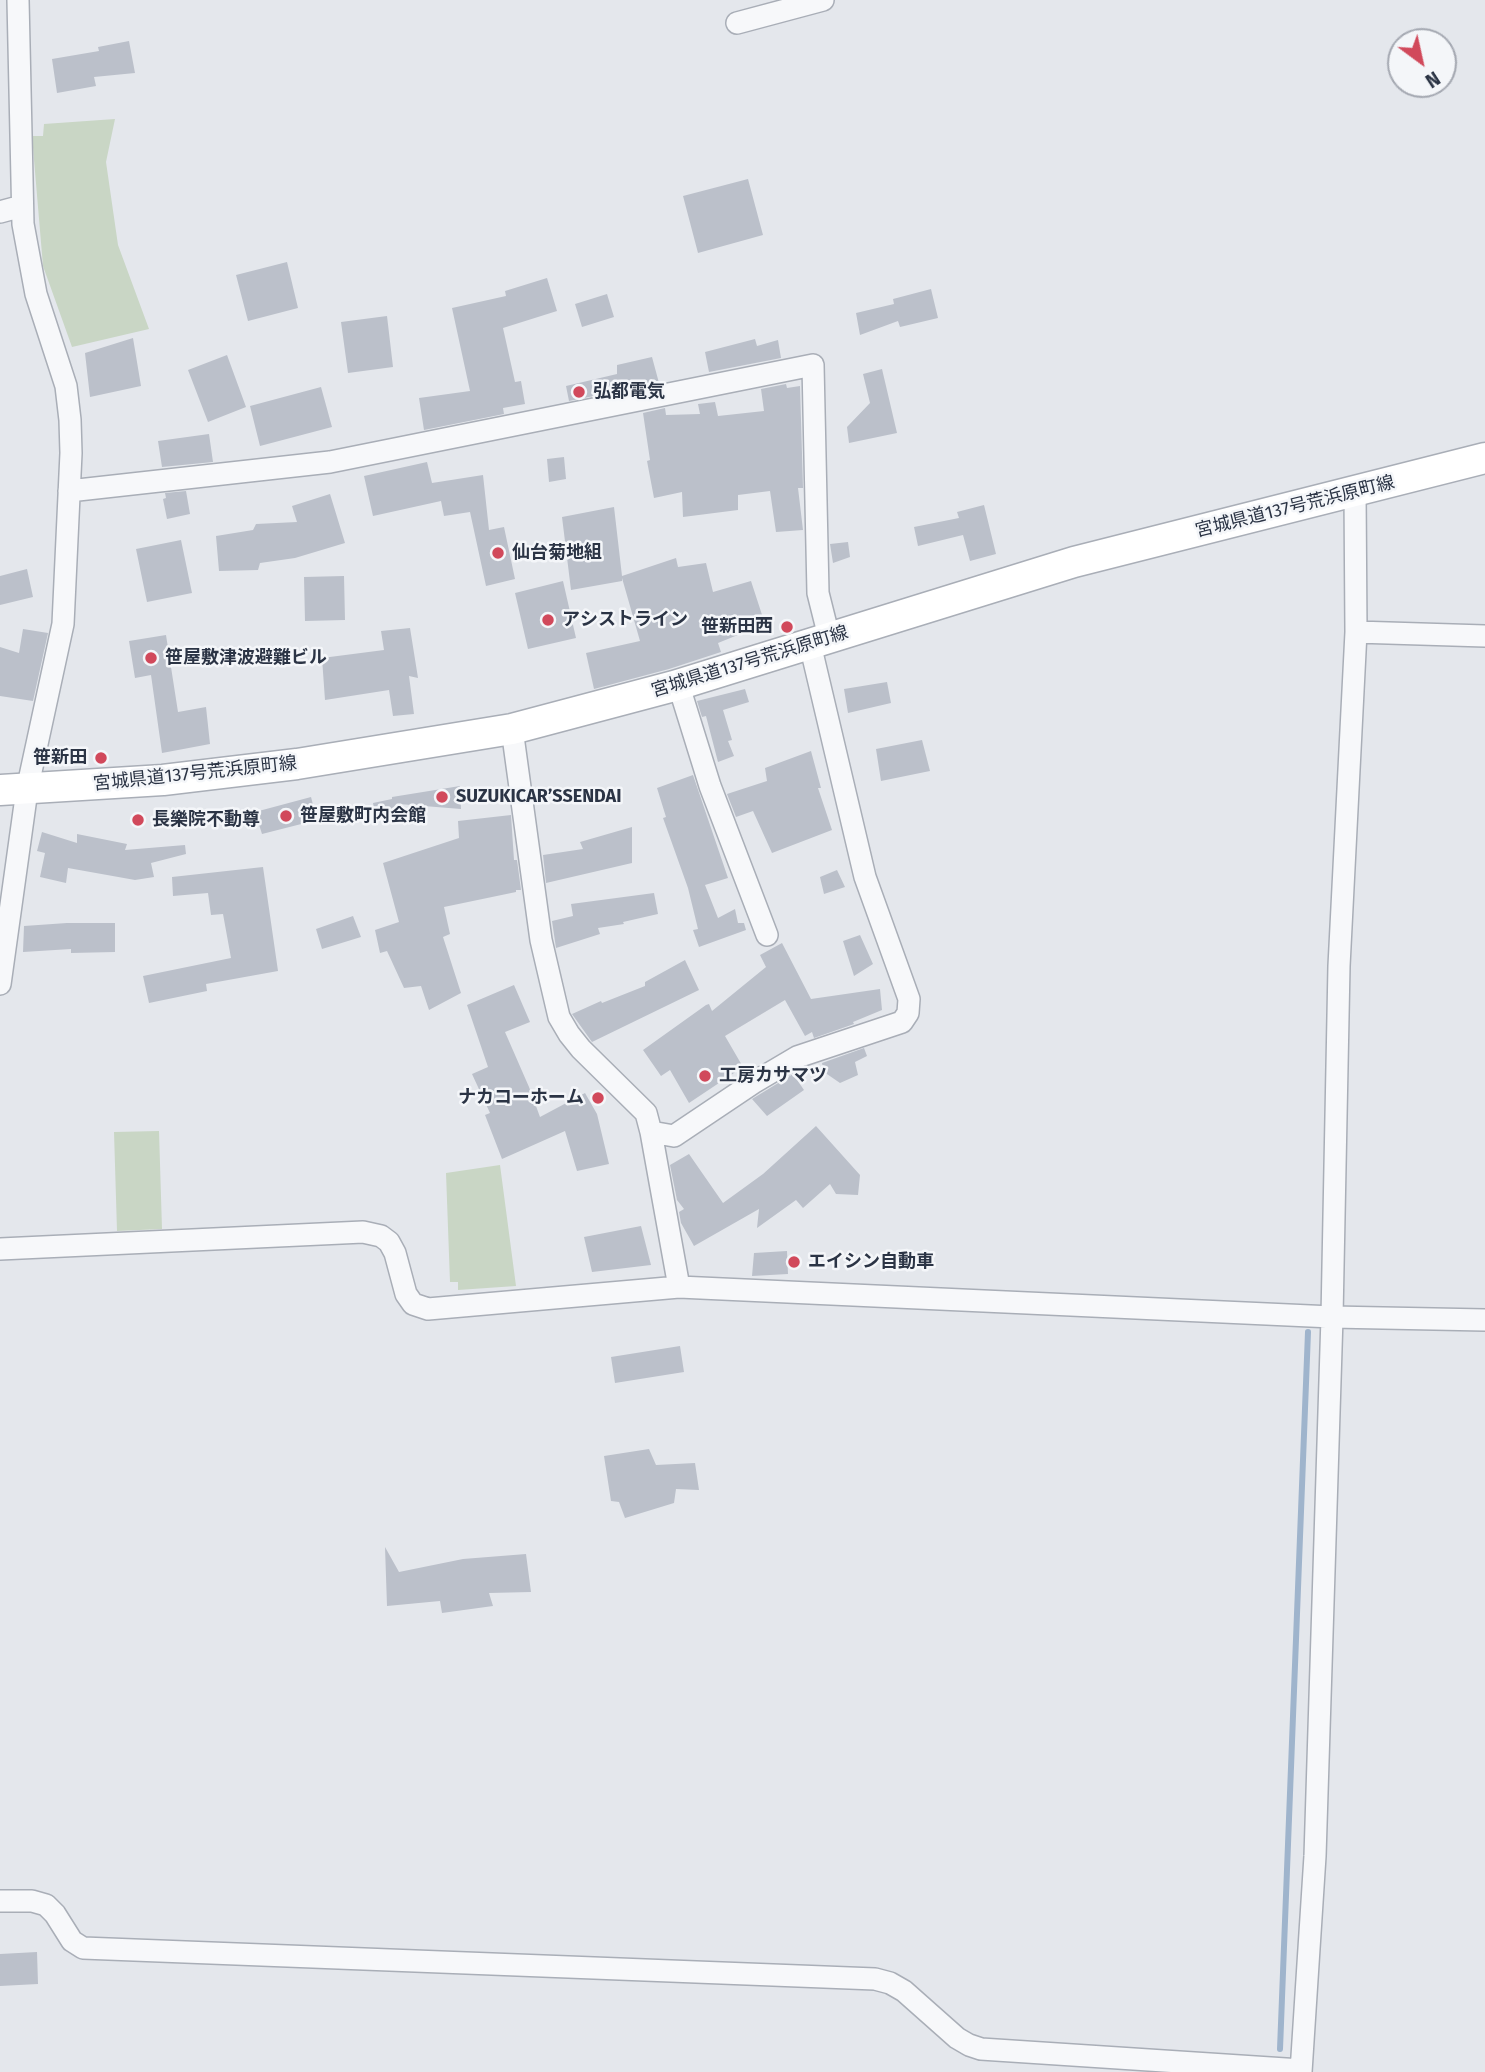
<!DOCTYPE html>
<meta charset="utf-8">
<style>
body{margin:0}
#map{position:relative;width:1485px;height:2072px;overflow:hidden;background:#e4e7ec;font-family:"Fira Sans",sans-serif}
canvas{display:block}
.north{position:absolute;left:1387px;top:28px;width:70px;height:70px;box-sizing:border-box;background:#f4f6f9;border:2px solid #a4a8b1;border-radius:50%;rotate:147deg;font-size:19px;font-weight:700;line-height:28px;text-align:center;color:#2b3445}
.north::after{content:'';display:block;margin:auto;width:24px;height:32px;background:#d1495b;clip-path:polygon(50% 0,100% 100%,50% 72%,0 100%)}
</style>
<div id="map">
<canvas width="1485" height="2072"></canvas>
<div class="north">N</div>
</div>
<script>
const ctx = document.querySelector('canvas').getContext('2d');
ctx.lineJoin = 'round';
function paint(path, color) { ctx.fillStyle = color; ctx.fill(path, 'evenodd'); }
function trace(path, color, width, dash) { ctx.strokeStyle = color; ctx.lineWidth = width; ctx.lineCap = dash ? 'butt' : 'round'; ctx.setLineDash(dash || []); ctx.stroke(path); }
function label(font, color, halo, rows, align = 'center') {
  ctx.font = font + ' "Fira Sans","Noto Sans JP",sans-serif'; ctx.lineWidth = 5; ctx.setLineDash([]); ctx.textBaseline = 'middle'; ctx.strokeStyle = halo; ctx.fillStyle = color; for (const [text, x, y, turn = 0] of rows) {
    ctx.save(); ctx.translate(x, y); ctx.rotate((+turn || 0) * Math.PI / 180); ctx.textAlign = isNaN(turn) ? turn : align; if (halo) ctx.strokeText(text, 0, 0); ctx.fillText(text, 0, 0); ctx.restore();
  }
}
paint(new Path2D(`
 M 115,119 L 106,162 L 118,245 L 149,329 L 72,347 L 43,266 L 32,136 L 43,136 L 44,124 Z
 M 159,1131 L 162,1229 L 117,1231 L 114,1132 Z
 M 500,1165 L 516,1286 L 458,1290 L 458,1282 L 450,1282 L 446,1173 Z`), '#c9d6c5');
trace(new Path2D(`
 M 1280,2049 L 1308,1332`), '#9fb4cc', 6);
paint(new Path2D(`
 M 129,41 L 135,73 L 94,77 L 96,86 L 57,93 L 52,59 L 99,51 L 98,47 Z
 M 748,179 L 763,235 L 698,253 L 683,196 Z
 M 287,262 L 298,308 L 248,321 L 236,275 Z
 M 547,278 L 557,311 L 503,328 L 515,382 L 521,381 L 525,404 L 503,408 L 504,414 L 424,430 L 419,398 L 470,391 L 452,308 L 506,296 L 505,291 Z
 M 931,289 L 938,318 L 900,327 L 898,321 L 860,335 L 856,313 L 894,304 L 893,299 Z
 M 607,294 L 614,317 L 582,327 L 575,304 Z
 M 387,316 L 393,367 L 348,373 L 341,322 Z
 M 133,338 L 141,386 L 90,397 L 85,353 Z
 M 755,339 L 757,346 L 778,340 L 781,358 L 709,372 L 705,352 Z
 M 227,355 L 246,407 L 208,422 L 188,370 Z
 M 652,357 L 659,383 L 569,401 L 566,386 L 617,374 L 617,365 Z
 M 882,369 L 897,433 L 849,443 L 847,427 L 870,403 L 863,374 Z
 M 786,384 L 787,388 L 800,386 L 803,488 L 798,488 L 803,530 L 776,532 L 770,491 L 738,495 L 738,510 L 683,517 L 682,492 L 654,498 L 647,461 L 650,460 L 643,413 L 665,408 L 666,415 L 700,414 L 698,404 L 715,402 L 718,416 L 764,411 L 761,389 Z
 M 321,387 L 332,427 L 260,446 L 250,406 Z
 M 209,434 L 213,462 L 162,467 L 158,441 Z
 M 564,457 L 566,479 L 549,482 L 547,459 Z
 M 427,462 L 432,483 L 483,475 L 489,530 L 504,527 L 515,579 L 486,586 L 470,512 L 444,516 L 441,501 L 373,516 L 364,476 Z
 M 186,491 L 190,514 L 167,519 L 163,499 L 166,498 L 165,493 Z
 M 330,494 L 345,543 L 295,558 L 260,563 L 258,570 L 219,571 L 216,536 L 253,530 L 256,524 L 297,522 L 292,506 Z
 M 984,505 L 996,554 L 970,561 L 963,535 L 918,546 L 914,527 L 959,518 L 957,512 Z
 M 614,507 L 622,576 L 676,558 L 678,567 L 706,563 L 713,592 L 751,581 L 765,624 L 718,643 L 721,652 L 669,669 L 594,689 L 586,653 L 640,641 L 622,578 L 622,581 L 571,590 L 562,517 Z
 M 181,540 L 192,593 L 147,602 L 136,549 Z
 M 848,542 L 850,557 L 833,563 L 830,544 Z
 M 27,569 L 33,597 L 0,605 L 0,576 Z
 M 344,576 L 345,620 L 305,621 L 304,577 Z
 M 563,581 L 576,638 L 528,649 L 515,593 Z
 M 410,628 L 418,678 L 409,676 L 414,714 L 393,716 L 389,690 L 325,700 L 322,658 L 384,650 L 381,631 Z
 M 23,629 L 48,633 L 33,701 L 0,696 L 0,647 L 19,653 Z
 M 166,635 L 178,712 L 206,707 L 210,744 L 162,753 L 151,675 L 135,678 L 129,641 Z
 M 887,682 L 891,703 L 848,713 L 844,689 Z
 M 745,689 L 749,702 L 723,710 L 732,740 L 728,741 L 734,756 L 718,762 L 706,716 L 702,717 L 697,701 Z
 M 922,740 L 930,771 L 881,781 L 876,749 Z
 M 811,751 L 821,788 L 818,788 L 832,830 L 772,853 L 753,811 L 736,817 L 727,794 L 767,781 L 765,768 Z
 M 693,775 L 728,878 L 705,885 L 718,918 L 735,909 L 738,923 L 744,923 L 746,930 L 699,947 L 693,930 L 698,929 L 688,888 L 663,818 L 666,817 L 657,788 Z
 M 460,786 L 461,809 L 399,804 L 401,814 L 376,820 L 373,803 L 392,799 L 392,797 Z
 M 311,797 L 317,820 L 262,834 L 255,812 Z
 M 511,815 L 514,860 L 517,860 L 521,890 L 516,890 L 516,892 L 444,907 L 450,934 L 443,937 L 461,993 L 429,1010 L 421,986 L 404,988 L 387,951 L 380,953 L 375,930 L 399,922 L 383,863 L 459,838 L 458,821 Z
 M 632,827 L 632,863 L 546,883 L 543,855 L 583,849 L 580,842 Z
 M 42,832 L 77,843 L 77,834 L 127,844 L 125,850 L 185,845 L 186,854 L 151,863 L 154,877 L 135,880 L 68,868 L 66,883 L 40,877 L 45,853 L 37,851 Z
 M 263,867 L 278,971 L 206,984 L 207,991 L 149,1003 L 143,976 L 231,958 L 223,914 L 211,915 L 208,893 L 173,896 L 172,877 Z
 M 837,870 L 845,887 L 824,894 L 820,877 Z
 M 654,893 L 658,914 L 623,922 L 624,924 L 598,928 L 600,934 L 556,948 L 552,921 L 573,916 L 571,904 Z
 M 353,916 L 361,937 L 322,949 L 316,929 Z
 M 67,923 L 115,923 L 115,952 L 71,953 L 71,949 L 23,952 L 24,926 Z
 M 860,935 L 873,964 L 854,976 L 843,941 Z
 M 782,943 L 811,999 L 880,989 L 882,1010 L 853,1022 L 854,1024 L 814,1038 L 812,1032 L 805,1036 L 785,1000 L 725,1036 L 743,1067 L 689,1103 L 670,1070 L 661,1076 L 643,1050 L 706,1005 L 709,1004 L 712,1011 L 766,967 L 760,955 Z
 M 685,960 L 699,990 L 592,1042 L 572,1014 L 601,1001 L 602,1003 L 645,986 L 645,982 Z
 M 514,985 L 530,1022 L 505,1032 L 529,1087 L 540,1117 L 585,1093 L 597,1114 L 609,1164 L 577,1171 L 565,1131 L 502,1159 L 485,1115 L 490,1113 L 472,1074 L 488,1067 L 467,1005 Z
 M 864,1048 L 867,1056 L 855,1062 L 858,1075 L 840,1083 L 824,1072 L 822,1063 Z
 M 793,1074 L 804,1090 L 767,1116 L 752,1099 Z
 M 816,1126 L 860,1175 L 858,1195 L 836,1194 L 830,1184 L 803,1208 L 796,1200 L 757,1228 L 759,1209 L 694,1246 L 681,1223 L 679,1212 L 684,1209 L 677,1200 L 670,1165 L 689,1154 L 723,1203 L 763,1174 Z
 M 641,1226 L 651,1265 L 592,1272 L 584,1237 Z
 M 787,1251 L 788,1274 L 752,1276 L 754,1253 Z
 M 680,1346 L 684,1372 L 615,1383 L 611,1357 Z
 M 649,1449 L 656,1465 L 695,1463 L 699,1490 L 676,1489 L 674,1503 L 625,1518 L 619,1502 L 611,1501 L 604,1456 Z
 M 385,1547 L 399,1572 L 463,1559 L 526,1554 L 531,1592 L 489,1593 L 493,1606 L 442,1613 L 440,1601 L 387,1606 Z
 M 37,1952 L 38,1984 L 0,1986 L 0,1954 Z`), '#bbc0ca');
const street = new Path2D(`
 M 737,23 L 823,0
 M 0,212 L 22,206
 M 69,491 L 330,462 L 813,365 L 818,593 L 829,637
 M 1356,632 L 1485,636
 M 682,696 L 710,786 L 767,935
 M 512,729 L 541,940 L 559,1017 L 569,1034 L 581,1049 L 646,1113 L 651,1132 L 679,1287
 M 0,984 L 27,790 L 63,624 L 71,453 L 70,420 L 66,386 L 36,294 L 23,224 L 18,0
 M 651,1132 L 674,1136 L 753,1083 L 797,1057 L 902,1022 L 908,1013 L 909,999 L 865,877 L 810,644
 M 0,1249 L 363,1232 L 381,1236 L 389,1242 L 395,1253 L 406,1294 L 413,1304 L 428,1309 L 679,1287 L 1332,1317 L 1485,1320
 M 0,1901 L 32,1901 L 46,1905 L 55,1914 L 72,1941 L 83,1948 L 875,1979 L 890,1983 L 904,1991 L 957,2038 L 969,2045 L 981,2049 L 1301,2070
 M 1301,2072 L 1315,1856 L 1332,1317 L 1339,966 L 1356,632 L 1355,492`);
const secondary = new Path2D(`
 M 0,790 L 163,780 L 297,764 L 512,729 L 674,686 L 1074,562 L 1485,458`);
trace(street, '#a9aeb7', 24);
trace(secondary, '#a9aeb7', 33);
trace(street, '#f7f8fa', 21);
trace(secondary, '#fff', 30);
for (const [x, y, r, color] of [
 [579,392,7,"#d1495b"],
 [498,553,7,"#d1495b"],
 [548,620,7,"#d1495b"],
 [787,627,7,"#d1495b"],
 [151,658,7,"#d1495b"],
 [101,758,7,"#d1495b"],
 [442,797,7,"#d1495b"],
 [286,816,7,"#d1495b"],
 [138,820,7,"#d1495b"],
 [705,1076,7,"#d1495b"],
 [598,1098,7,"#d1495b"],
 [794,1262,7,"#d1495b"]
]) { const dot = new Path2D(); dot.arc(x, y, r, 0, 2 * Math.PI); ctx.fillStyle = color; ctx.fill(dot); trace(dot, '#f4f6f9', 2.5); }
label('bold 18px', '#2b3445', '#f4f6f9', [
 ["弘都電気",593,392],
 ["仙台菊地組",512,553],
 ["アシストライン",562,620],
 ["笹新田西",773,627,"right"],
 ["笹屋敷津波避難ビル",165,658],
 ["笹新田",87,758,"right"],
 ["SUZUKICAR’SSENDAI",456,797],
 ["笹屋敷町内会館",300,816],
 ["長樂院不動尊",152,820],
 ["工房カサマツ",719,1076],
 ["ナカコーホーム",584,1098,"right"],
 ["エイシン自動車",808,1262]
], 'left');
label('18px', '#2b3445', '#f4f6f9', [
 ["宮城県道137号荒浜原町線",1295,507,-14],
 ["宮城県道137号荒浜原町線",750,662,-17],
 ["宮城県道137号荒浜原町線",195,774,-6]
]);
</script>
